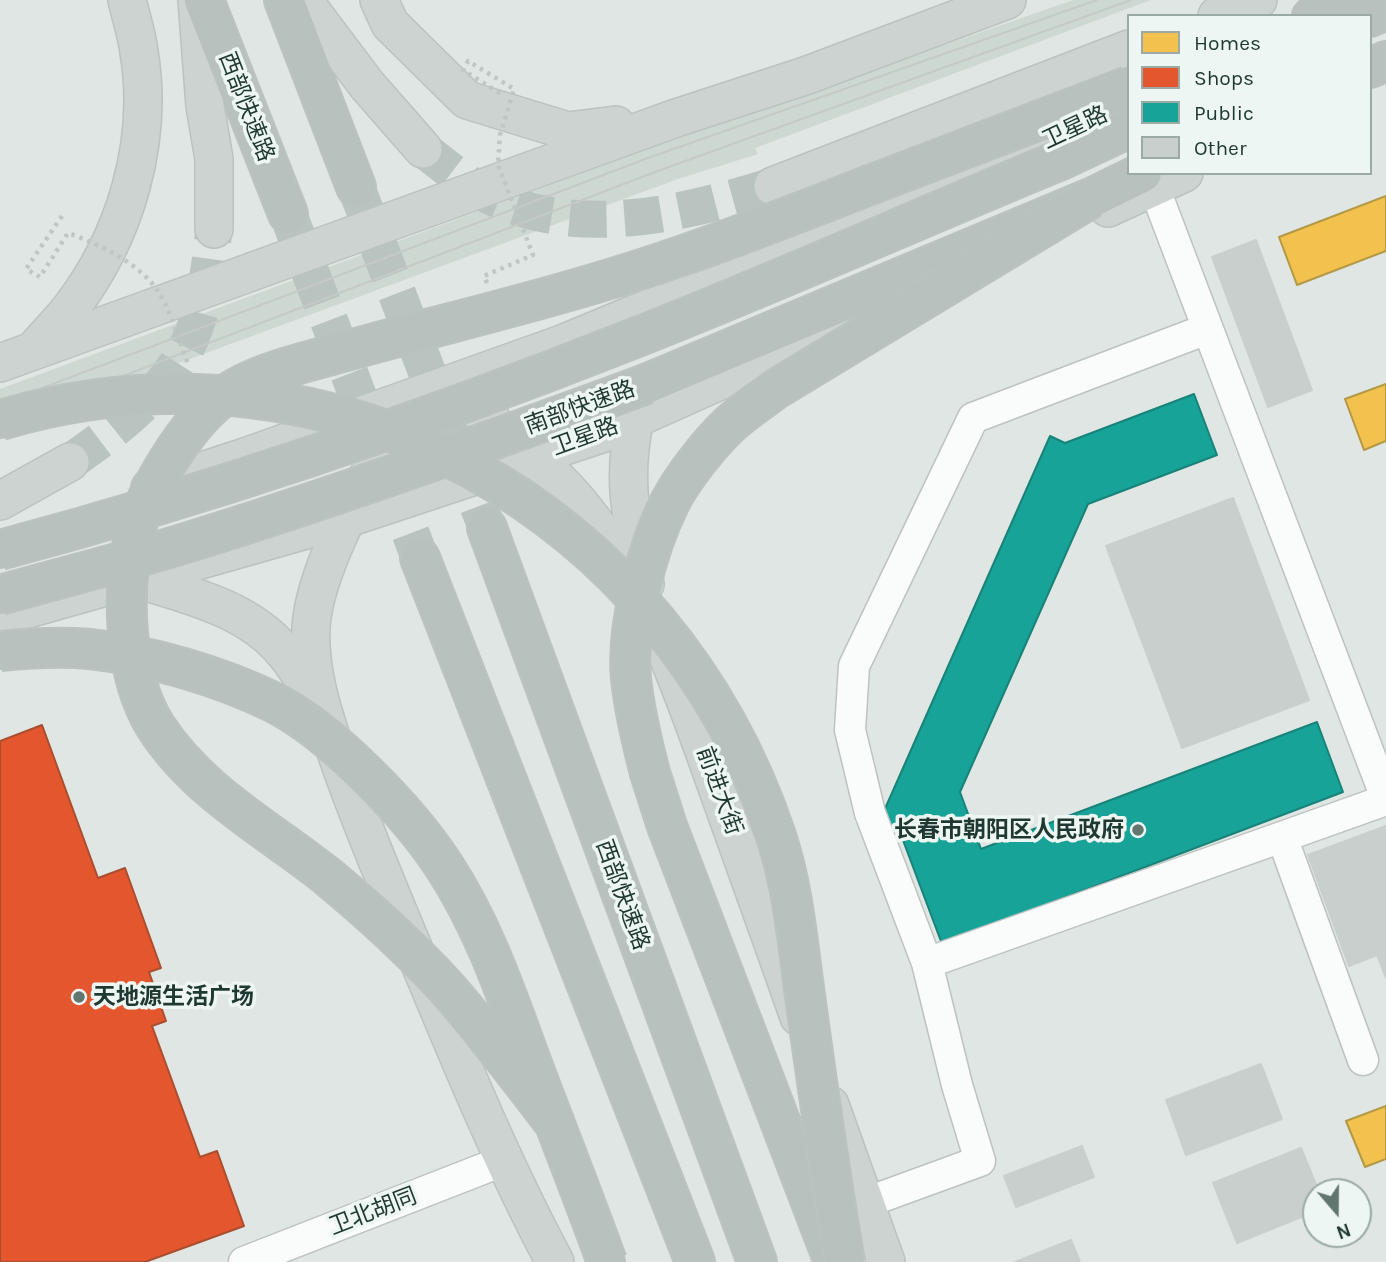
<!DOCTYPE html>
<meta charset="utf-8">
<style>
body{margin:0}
#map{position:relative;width:1386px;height:1262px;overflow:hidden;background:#e0e6e3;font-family:Karla,sans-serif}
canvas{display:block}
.legend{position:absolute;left:1127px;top:14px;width:245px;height:161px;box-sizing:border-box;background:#edf6f2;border:2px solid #9baaa5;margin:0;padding:9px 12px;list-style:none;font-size:21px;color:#1f3831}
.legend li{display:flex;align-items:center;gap:14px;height:35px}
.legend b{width:35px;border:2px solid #9baaa5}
.north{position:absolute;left:1302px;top:1178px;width:70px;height:70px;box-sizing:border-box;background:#edf6f2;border:2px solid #9baaa5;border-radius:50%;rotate:160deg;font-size:19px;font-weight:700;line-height:28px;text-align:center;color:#1f3831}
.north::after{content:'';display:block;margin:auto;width:24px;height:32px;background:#63756f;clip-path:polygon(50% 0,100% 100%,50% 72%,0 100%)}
</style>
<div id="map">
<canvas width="1386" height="1262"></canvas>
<ul class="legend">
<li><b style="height:19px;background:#f2c14e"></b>Homes</li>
<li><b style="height:19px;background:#e4572e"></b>Shops</li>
<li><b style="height:19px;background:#17a398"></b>Public</li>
<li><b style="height:19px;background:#c9cfcc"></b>Other</li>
</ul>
<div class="north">N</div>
</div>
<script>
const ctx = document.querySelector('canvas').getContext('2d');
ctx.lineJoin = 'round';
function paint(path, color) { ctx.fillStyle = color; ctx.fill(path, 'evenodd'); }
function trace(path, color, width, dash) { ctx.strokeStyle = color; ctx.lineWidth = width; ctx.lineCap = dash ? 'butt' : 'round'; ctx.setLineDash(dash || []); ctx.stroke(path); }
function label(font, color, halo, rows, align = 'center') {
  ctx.font = font + ' Karla,"Noto Sans SC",sans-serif'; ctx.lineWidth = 7; ctx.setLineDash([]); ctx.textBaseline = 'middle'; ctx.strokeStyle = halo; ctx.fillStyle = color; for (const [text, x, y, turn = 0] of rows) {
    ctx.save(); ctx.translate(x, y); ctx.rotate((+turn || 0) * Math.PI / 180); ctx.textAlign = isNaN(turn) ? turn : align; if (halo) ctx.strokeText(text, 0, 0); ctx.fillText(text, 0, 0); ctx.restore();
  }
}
paint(new Path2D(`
 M 1073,0 L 1151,0 L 755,148 L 758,154 L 678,179 L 0,429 L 0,389 L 633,154 Z`), '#cdd8d3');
const homes = new Path2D(`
 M 1386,196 L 1386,251 L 1297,285 L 1279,237 Z
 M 1386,384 L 1386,441 L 1364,450 L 1345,399 Z
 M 1386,1106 L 1386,1159 L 1365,1167 L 1346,1121 Z`);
paint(homes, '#f2c14e');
trace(homes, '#b39845', 2);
const shops = new Path2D(`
 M 42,725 L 98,878 L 125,868 L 161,968 L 149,972 L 166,1021 L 152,1026 L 200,1157 L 217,1151 L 244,1226 L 145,1262 L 0,1262 L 0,741 Z`);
paint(shops, '#e4572e');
trace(shops, '#a94e2f', 2);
const public = new Path2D(`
 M 1194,394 L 1217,455 L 1088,504 L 960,792 L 981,849 L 1317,722 L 1343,792 L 942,944 L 898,827 L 880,820 L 1050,436 L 1065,443 Z`);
paint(public, '#17a398');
trace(public, '#198379', 2);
const building = new Path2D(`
 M 1256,240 L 1312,390 L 1268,407 L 1212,257 Z
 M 1233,498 L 1309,700 L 1182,748 L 1106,546 Z
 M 1386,826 L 1386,978 L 1377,955 L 1349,966 L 1308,855 Z
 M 1261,1064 L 1282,1119 L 1186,1155 L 1166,1100 Z
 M 1082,1146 L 1094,1177 L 1016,1207 L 1004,1176 Z
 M 1301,1148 L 1319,1192 L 1316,1192 L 1316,1211 L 1237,1243 L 1213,1183 Z
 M 1071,1240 L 1080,1262 L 1015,1262 Z`);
paint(building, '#c9cfcc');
trace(building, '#c9cfcc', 2);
trace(new Path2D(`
 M 423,149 C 446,167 468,186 494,198 C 583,239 685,213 773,186
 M 70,462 C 117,429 170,390 192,335 C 206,301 210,265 214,229`), '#b9c3bf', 37, [37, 18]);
trace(new Path2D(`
 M 356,187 L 487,528
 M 288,214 L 420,558`), '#b9c3bf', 38, [38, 19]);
const minor = new Path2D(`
 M 1154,187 L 1386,798
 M 1282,837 L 1363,1060
 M 927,963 L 1386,800
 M 865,1203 L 980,1161 L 957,1085 L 927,963 L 870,813 L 850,730 L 854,666 L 973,418 L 1207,329
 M 244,1262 L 503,1161`);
const major = new Path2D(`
 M 197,0 L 205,106 L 214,159 L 214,229
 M 303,0 L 367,85 L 423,149
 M 379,0 L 390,24 L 467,100 L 568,131 L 616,125
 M 1217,16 L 1258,0
 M 773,186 L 1129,49
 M 1108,208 L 1184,173
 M 35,349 C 46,336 59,323 70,309 C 125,238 154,142 139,52 C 137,35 131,17 127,0
 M 0,363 L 676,118 L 805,76 L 1007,0
 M 447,385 C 494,425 551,465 588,514 C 650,594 683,692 717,787 C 744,863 772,940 799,1017
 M 404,409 C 374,467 315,563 311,627 C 309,668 321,707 334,746 C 352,801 375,855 397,909 C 447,1028 494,1148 555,1262
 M 635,418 C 621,483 632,521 645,584
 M 150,488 L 245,457 L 562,344 L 1024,152 L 1128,103
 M 0,501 L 70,462
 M 137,579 C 188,595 247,608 283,651 C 295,664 304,681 314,696
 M 0,617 L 348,518 L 601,434 L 889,305
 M 830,1105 L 886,1262`);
const highway = new Path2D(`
 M 204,0 L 288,214
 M 284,0 L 356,187
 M 1370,17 L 1386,10
 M 1370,68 L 1386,61
 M 1063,159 L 1129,128
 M 646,384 L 1091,198 L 1142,173
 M 487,528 L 757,1262
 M 420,558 L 695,1262
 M 650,773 L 667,826 L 834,1262`);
trace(minor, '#bdc3c0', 33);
trace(major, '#bac3c0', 40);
trace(highway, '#bac3c0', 42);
trace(minor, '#fafbfb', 30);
trace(major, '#ccd3d1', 37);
trace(highway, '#b8c1be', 38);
trace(new Path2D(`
 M 0,404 L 648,158 L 1097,0
 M 0,423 L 655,172 L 1131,0`), '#c5c9c8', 2);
const highwayBridge = new Path2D(`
 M 1310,16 L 1351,0
 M 0,420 C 334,321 667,511 776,836 C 794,890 798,947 806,1003 C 818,1090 830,1176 845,1262
 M 0,550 C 213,493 422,422 627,341 C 773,284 917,219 1063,159
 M 0,595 C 60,578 120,563 179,545 C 336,497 492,441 646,384
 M 0,651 C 30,648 60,646 90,649 C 151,656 217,675 273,702 C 331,731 408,811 444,866 C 484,927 507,996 532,1064 C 557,1130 583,1196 607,1262
 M 650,773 C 642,742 634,710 631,678 C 626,627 647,548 670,502 C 683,477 709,444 729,425 C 743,412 760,401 776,389 L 1091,198
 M 558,1128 C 521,1080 485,1031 445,986 C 409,947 368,910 327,876 C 268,829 198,792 156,727 C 123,675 121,590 135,532 C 146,490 186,425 221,398 C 253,373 307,362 346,351 C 431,327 518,307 603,281 C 691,255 777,221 862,188 C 951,154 1040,120 1129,86`);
trace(highwayBridge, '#bac3c0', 42, []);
trace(new Path2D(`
 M 62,216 L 26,269 L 40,277 L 68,233 C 99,244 139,263 158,291 C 172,313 179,342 189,366
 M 487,283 L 484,276 L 533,255 L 498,165 L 500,135 L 514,89 L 468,61 L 463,70 L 501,94`), '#bec7c5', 4.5, [3.5, 5]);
trace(highwayBridge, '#b8c1be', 38);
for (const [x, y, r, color] of [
 [1138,830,7,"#63756f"],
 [79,997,7,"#63756f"]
]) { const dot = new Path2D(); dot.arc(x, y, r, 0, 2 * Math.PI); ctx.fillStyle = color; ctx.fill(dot); trace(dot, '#edf6f2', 2.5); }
label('23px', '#1f3831', '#edf6f2', [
 ["西部快速路",246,107,69],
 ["卫星路",1075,128,-25],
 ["南部快速路",580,408,-20],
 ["卫星路",585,437,-20],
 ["前进大街",719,791,70],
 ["西部快速路",622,895,70],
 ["卫北胡同",373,1212,-21]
]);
label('bold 23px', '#1f3831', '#edf6f2', [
 ["长春市朝阳区人民政府",1124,830],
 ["天地源生活广场",93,997,"left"]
], 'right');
</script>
